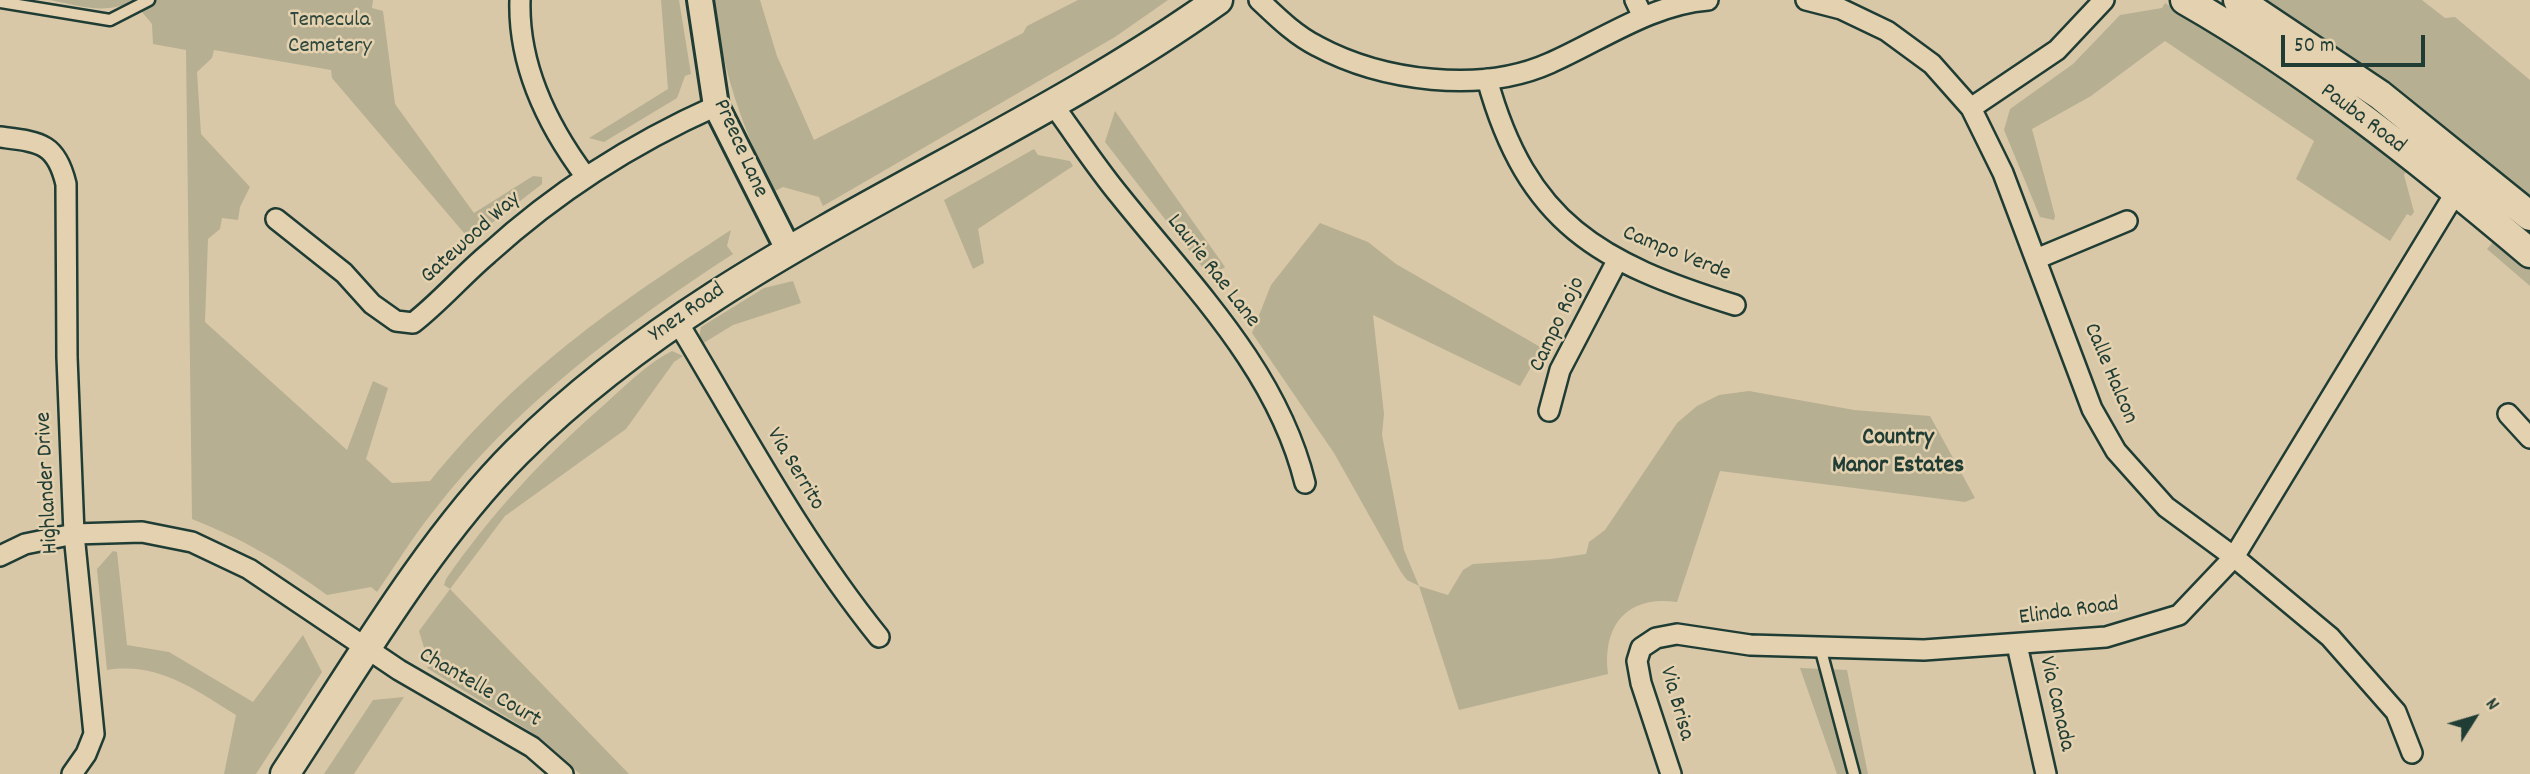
<!DOCTYPE html>
<style>
body{margin:0}
#map{position:relative;width:2530px;height:774px;overflow:hidden;background:#d8c8a8;font-family:Dekko,sans-serif}
canvas{display:block}
.north{position:absolute;left:2439px;top:683px;width:70px;height:70px;-webkit-text-stroke:5px #e4d1af;paint-order:stroke;rotate:53deg;font-size:19px;font-weight:700;line-height:28px;text-align:center;color:#1f3d34}
.north::after{content:'';display:block;margin:auto;width:24px;height:32px;background:#1f3d34;clip-path:polygon(50% 0,100% 100%,50% 72%,0 100%)}
.scale{position:absolute;left:2281px;top:35px;width:144px;height:32px;box-sizing:border-box;border:4px solid #1f3d34;border-top:0;padding-left:9px;font-size:21px;line-height:24px;white-space:nowrap;color:#1f3d34;-webkit-text-stroke:5px #e4d1af;paint-order:stroke}
</style>
<div id="map">
<canvas width="2530" height="774"></canvas>
<div class="north">N</div>
<div class="scale">50 m</div>
</div>
<script>
const ctx = document.querySelector('canvas').getContext('2d');
ctx.lineJoin = 'round';
function paint(path, color) { ctx.fillStyle = color; ctx.fill(path, 'evenodd'); }
function trace(path, color, width, dash) { ctx.strokeStyle = color; ctx.lineWidth = width; ctx.lineCap = dash ? 'butt' : 'round'; ctx.setLineDash(dash || []); ctx.stroke(path); }
function label(font, color, halo, rows, align = 'center') {
  ctx.font = font + ' Dekko,sans-serif'; ctx.lineWidth = 5; ctx.setLineDash([]); ctx.textBaseline = 'middle'; ctx.strokeStyle = halo; ctx.fillStyle = color; for (const [text, x, y, turn = 0] of rows) {
    ctx.save(); ctx.translate(x, y); ctx.rotate((+turn || 0) * Math.PI / 180); ctx.textAlign = isNaN(turn) ? turn : align; if (halo) ctx.strokeText(text, 0, 0); ctx.fillText(text, 0, 0); ctx.restore();
  }
}
paint(new Path2D(`
 M 50,0 L 373,0 L 372,8 L 383,11 L 395,104 L 474,213 L 533,176 L 542,177 L 542,184 L 470,240 L 332,78 L 331,70 L 214,50 L 212,58 L 197,72 L 201,134 L 250,187 L 240,207 L 238,220 L 222,218 L 220,229 L 208,239 L 205,322 L 347,450 L 373,381 L 388,388 L 366,459 L 392,483 L 430,481 C 519,371 613,306 731,230 L 727,246 L 733,254 C 622,326 513,407 432,513 C 412,538 395,566 377,592 L 371,587 L 327,595 C 280,561 245,540 192,519 L 186,50 L 153,44 L 152,24 L 133,1 C 105,15 80,6 50,0 Z
 M 661,0 L 679,0 L 691,74 L 685,76 L 677,98 L 604,142 L 589,138 L 668,89 Z
 M 714,0 L 760,0 L 777,56 L 814,140 L 1023,33 L 1027,26 L 1078,0 L 1168,0 L 1115,37 L 823,206 L 819,197 L 783,187 L 775,191 C 743,133 721,66 714,0 Z
 M 2263,0 L 2422,0 L 2445,18 L 2455,17 L 2530,80 L 2530,198 L 2418,105 Z
 M 2165,3 L 2240,49 L 2408,169 L 2404,175 L 2414,212 L 2411,216 L 2407,214 L 2390,241 L 2296,179 L 2314,141 L 2165,41 L 2091,96 L 2032,129 L 2055,216 L 2054,220 L 2040,217 L 2004,130 L 2010,109 L 2073,64 L 2120,15 L 2162,8 Z
 M 1115,111 L 1225,267 L 1210,277 L 1105,142 Z
 M 1034,149 L 1038,155 L 1070,161 L 1073,166 L 978,229 L 984,263 L 973,269 L 944,200 Z
 M 1320,223 L 1368,242 L 1396,264 L 1542,348 L 1520,386 L 1373,315 L 1384,414 L 1382,435 L 1404,550 L 1419,586 L 1448,595 L 1463,570 L 1473,564 L 1551,559 L 1586,554 L 1589,542 L 1605,530 L 1677,423 L 1697,406 L 1719,395 L 1749,391 L 1854,410 L 1930,416 L 1975,498 L 1965,502 L 1720,471 L 1677,602 C 1627,595 1602,625 1608,674 L 1459,710 L 1419,586 L 1407,580 L 1401,572 L 1334,453 L 1252,333 L 1271,285 Z
 M 2495,240 L 2530,263 L 2530,286 L 2487,249 Z
 M 793,281 L 801,303 L 733,325 L 702,344 L 699,338 L 701,327 L 764,288 Z
 M 672,351 L 683,356 L 674,362 L 626,429 L 505,516 L 450,589 L 629,774 L 580,774 L 531,732 L 427,668 L 429,664 L 419,631 L 450,589 L 444,585 L 446,579 C 492,513 544,457 605,404 C 625,386 648,363 672,351 Z
 M 113,551 L 117,552 L 127,645 L 169,652 L 253,702 L 303,635 L 322,672 L 256,774 L 224,774 L 236,715 C 194,689 158,662 107,670 L 97,569 Z
 M 1800,668 L 1847,670 L 1868,774 L 1837,774 Z
 M 404,697 L 354,774 L 324,774 L 373,700 Z`), '#b6af92');
const service = new Path2D(`
 M 0,2 L 110,20 L 149,0
 M 1820,647 L 1854,774`);
const minor = new Path2D(`
 M 520,0 C 518,66 547,125 586,177
 M 1259,0 C 1277,17 1295,35 1317,46 C 1382,81 1481,94 1550,63 C 1600,41 1652,4 1708,0
 M 1635,0 L 1643,17
 M 1806,0 L 1841,9 L 1887,31 L 1932,64 L 1971,108 L 2003,173 L 2092,409 L 2116,451 L 2166,507 L 2234,557 L 2330,637 L 2396,712 L 2412,753
 M 1487,79 C 1527,224 1600,263 1735,305
 M 1054,106 C 1076,136 1096,167 1120,196 C 1191,285 1277,369 1305,483
 M 1971,108 L 2057,50 L 2104,0
 M 0,137 C 39,142 56,142 66,184 L 67,357 L 74,534 L 94,734 L 86,754 L 72,774
 M 276,219 L 344,273 L 372,304 L 396,321 L 413,323 C 440,302 462,276 488,254 C 555,193 633,143 716,106
 M 2036,259 L 2127,221
 M 677,321 C 742,429 800,539 879,637
 M 1549,411 L 1560,370 L 1617,261
 M 2508,414 L 2530,438
 M 0,556 L 25,544 L 74,534 L 142,532 L 192,542 L 249,569 L 399,670 L 532,747 L 563,774
 M 2017,645 L 2046,774
 M 1671,774 L 1641,683 L 1637,661 L 1641,648 L 1656,638 L 1677,634 L 1750,645 L 1924,650 L 2106,637 L 2179,615 L 2234,557 L 2462,182`);
const tertiary = new Path2D(`
 M 700,0 L 716,106 L 789,251`);
const secondary = new Path2D(`
 M 2185,0 C 2309,71 2421,161 2530,253
 M 2238,0 L 2380,95 L 2530,216
 M 285,774 C 354,669 429,540 517,452 C 716,253 992,161 1218,0`);
trace(service, '#1f3d34', 15);
trace(minor, '#1f3d34', 24);
trace(tertiary, '#1f3d34', 30);
trace(secondary, '#1f3d34', 33);
trace(service, '#e4d1af', 10);
trace(minor, '#e4d1af', 19);
trace(tertiary, '#e4d1af', 24);
trace(secondary, '#e4d1af', 28);
label('23px', '#2e483d', '#e4d1af', [
 ["Temecula",330,22],
 ["Cemetery",330,48]
]);
label('23px', '#1f3d34', '#e4d1af', [
 ["Pauba Road",2362,120,37],
 ["Preece Lane",739,149,66],
 ["Gatewood Way",472,239,-42],
 ["Campo Verde",1676,255,22],
 ["Laurie Rae Lane",1212,272,52],
 ["Ynez Road",688,314,-35],
 ["Campo Rojo",1559,325,-65],
 ["Calle Halcon",2109,374,67],
 ["Via Serrito",794,470,59],
 ["Highlander Drive",49,483,-93],
 ["Elinda Road",2069,613,-8],
 ["Chantelle Court",479,689,30],
 ["Via Brisa",1675,704,74],
 ["Via Canada",2055,704,77]
]);
label('bold 24px', '#1f3d34', '#e4d1af', [
 ["Country",1898,440],
 ["Manor Estates",1898,468]
]);
</script>
